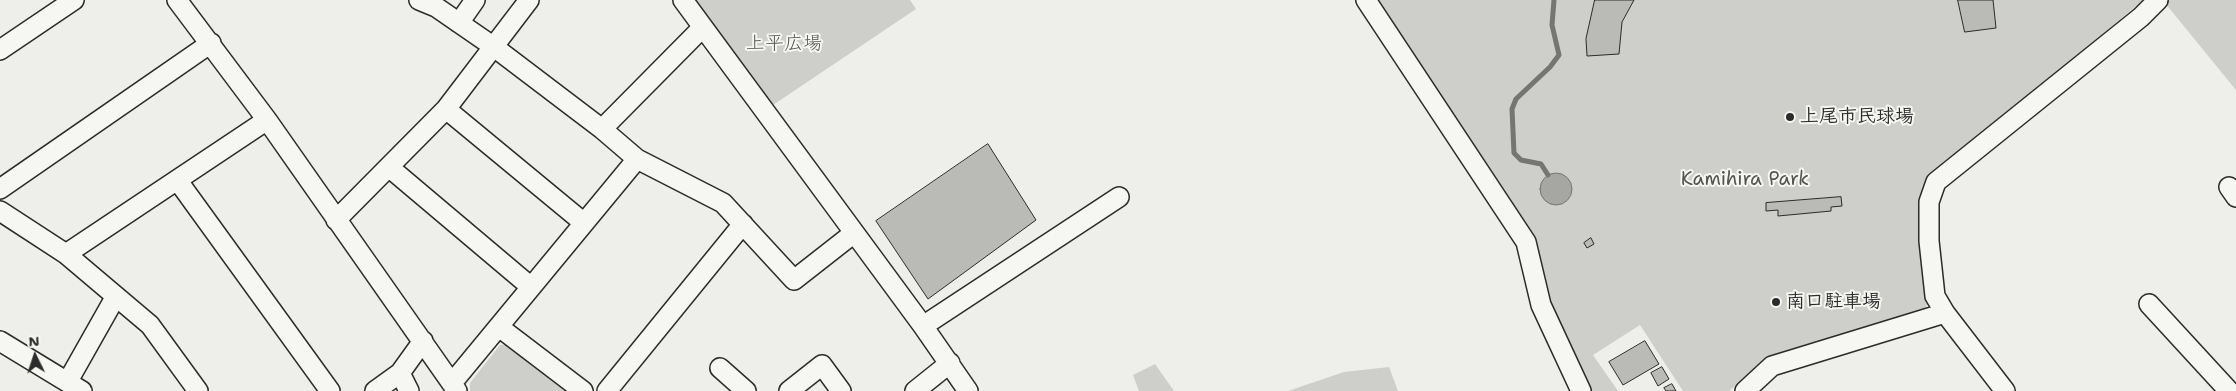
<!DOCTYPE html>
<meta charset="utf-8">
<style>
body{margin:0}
#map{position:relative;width:2236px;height:391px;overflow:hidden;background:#eeeeea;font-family:"Shantell Sans",sans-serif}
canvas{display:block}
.north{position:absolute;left:10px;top:331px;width:50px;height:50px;-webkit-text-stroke:4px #f6f6f2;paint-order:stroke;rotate:356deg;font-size:14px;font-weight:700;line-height:20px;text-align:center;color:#2b2b2b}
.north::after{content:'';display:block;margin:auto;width:18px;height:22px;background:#2b2b2b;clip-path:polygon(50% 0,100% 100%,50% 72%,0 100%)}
</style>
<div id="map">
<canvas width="2236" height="391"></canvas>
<div class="north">N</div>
</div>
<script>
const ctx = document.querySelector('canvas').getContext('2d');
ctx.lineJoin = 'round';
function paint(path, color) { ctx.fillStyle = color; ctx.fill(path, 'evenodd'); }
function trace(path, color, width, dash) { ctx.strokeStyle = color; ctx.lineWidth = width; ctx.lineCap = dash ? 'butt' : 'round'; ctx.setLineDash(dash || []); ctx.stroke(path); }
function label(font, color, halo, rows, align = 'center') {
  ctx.font = font + ' "Shantell Sans","Klee One",sans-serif'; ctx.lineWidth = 4; ctx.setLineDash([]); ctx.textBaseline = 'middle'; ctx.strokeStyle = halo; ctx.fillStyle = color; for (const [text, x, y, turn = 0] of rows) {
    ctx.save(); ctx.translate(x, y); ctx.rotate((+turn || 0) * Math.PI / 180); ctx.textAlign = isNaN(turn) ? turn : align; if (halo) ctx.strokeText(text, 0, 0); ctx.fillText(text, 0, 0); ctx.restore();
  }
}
paint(new Path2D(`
 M 696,0 L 910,0 L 916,9 L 773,105 Z
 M 1375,0 L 2143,0 L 1999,121 L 1920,211 L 1928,304 L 1921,314 L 1739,383 L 1729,391 L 1683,391 L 1640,325 L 1593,355 L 1618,391 L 1588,391 L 1540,275 Z
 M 2167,0 L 2236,0 L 2236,90 L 2165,3 Z
 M 508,344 L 568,391 L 470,391 L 470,383 L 500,345 Z
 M 1155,364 L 1174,391 L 1139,391 L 1133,375 Z
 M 1389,367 L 1398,391 L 1288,391 L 1344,372 Z`), '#cececa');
const water = new Path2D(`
 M1540 189a16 16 0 1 1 32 0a16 16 0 1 1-32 0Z`);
paint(water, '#a6a6a3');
trace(water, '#757573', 1);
trace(new Path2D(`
 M 1548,175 L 1541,164 L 1521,160 L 1514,153 L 1512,109 L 1516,99 L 1550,67 L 1559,55 L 1552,25 L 1554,0`), '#757573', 5);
const building = new Path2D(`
 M 1595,0 L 1634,0 L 1622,22 L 1619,54 L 1587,56 L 1586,39 Z
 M 1958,0 L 1993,0 L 1996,28 L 1965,32 Z
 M 988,144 L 1036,220 L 928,299 L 876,221 Z
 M 1841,197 L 1842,206 L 1831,207 L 1831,211 L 1778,216 L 1778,210 L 1766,211 L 1766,203 Z
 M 1591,238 L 1594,244 L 1587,248 L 1584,243 Z
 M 1645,341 L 1659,364 L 1623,385 L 1609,362 Z
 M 1662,367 L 1669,379 L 1658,386 L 1651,373 Z
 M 1672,384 L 1676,391 L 1666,391 L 1664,388 Z`);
paint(building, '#babab7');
trace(building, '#2b2b2b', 1);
const minor = new Path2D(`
 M 177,0 L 267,120 L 457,391
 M 419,0 L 436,7 L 494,47 L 602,129 L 637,159 L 723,203 L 794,280 L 854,233
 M 683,0 L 923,326 L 968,391
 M 1366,0 L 1526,242 L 1541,305 L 1581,391
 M 459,23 L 475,0
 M 0,50 L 74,0
 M 446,109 L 584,223
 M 602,129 L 703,27
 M 390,168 L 531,287
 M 178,181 L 330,391
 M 2229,187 L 2236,197
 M 0,189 L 211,43
 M 0,211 L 66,254 L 150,325 L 198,391
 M 336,220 L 446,109 L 529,0
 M 66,254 L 267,120
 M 2149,304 L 2229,391
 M 923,326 L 1119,197
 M 499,327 L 583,391
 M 0,341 L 82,391
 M 720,368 L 746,391
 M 400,373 L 409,391
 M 68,381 L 116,296
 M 452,383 L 637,159
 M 375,391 L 400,373 L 423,341
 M 607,391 L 743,224
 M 789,391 L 822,365 L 841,391
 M 915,391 L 950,363
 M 1745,391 L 1772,366 L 1945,313
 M 2005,391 L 1945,313 L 1935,296 L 1929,241 L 1929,202 L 1936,182 L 2141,17 L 2158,0`);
trace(minor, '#2b2b2b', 22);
trace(minor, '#f6f6f2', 19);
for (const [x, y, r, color] of [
 [1790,117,5,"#2b2b2b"],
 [1776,302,5,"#2b2b2b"]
]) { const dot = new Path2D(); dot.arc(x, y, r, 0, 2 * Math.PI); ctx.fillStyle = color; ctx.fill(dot); trace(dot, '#f6f6f2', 2); }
label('19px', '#545453', '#f6f6f2', [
 ["上平広場",784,44],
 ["Kamihira Park",1745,180]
]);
label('bold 19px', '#2b2b2b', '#f6f6f2', [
 ["上尾市民球場",1800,117],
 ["南口駐車場",1786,302]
], 'left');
</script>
